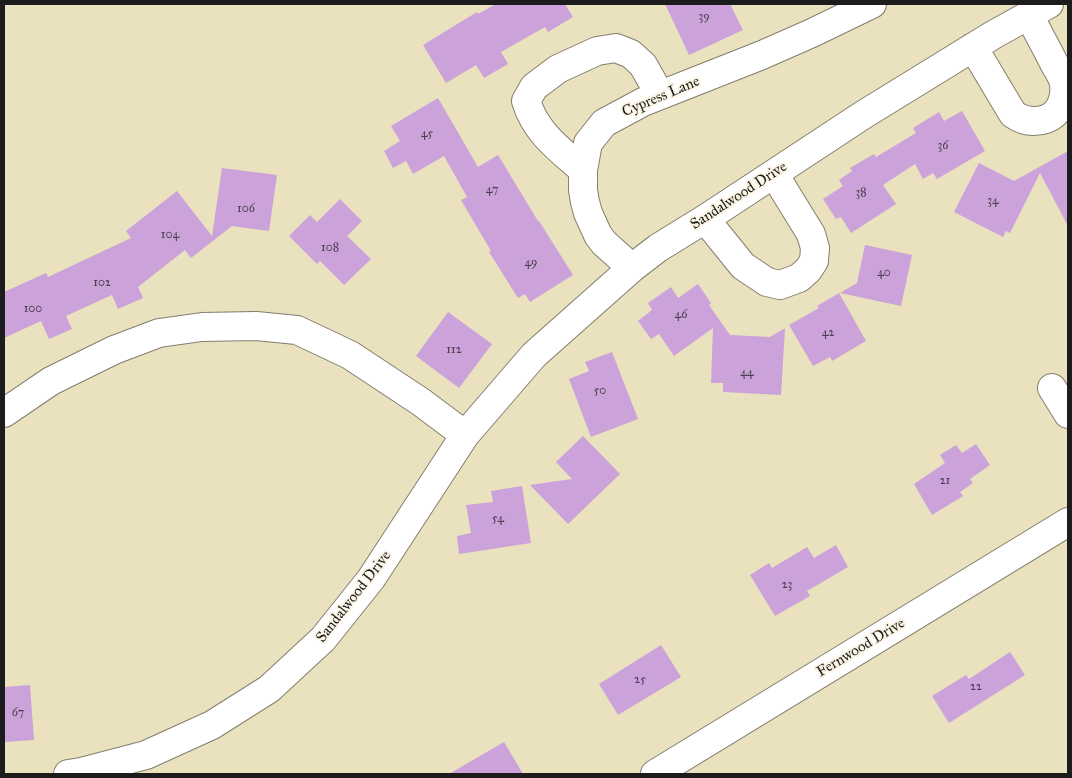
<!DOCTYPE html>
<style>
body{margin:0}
#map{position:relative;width:1072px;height:778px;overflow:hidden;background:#eae1be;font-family:"IM FELL Great Primer",serif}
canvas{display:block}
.frame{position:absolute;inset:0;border:5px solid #1c1c1c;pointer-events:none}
</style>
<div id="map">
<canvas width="1072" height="778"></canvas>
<div class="frame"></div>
</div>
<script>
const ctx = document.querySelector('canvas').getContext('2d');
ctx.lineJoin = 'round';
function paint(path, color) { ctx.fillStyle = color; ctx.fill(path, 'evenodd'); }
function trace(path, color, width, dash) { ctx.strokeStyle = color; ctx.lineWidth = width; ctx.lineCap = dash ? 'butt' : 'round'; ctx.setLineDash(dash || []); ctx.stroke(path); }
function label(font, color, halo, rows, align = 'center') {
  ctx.font = font + ' "IM FELL Great Primer",serif'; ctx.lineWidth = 4; ctx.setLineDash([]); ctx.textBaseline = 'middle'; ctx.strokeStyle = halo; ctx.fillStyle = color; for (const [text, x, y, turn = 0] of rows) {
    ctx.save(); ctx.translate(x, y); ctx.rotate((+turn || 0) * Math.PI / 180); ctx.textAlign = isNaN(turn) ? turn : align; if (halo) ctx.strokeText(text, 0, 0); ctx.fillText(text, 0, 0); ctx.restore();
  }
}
paint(new Path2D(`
 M 496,4 L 565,4 L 573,17 L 548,32 L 545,27 L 501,52 L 508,64 L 484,78 L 476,65 L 446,83 L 423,45 L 477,12 L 478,14 Z
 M 665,4 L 730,4 L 743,30 L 689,55 Z
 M 438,98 L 478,167 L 498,155 L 538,221 L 539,221 L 573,275 L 530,302 L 525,294 L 518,298 L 489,252 L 491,251 L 461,200 L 467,197 L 444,156 L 413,174 L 406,161 L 393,168 L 384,151 L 400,141 L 391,126 Z
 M 962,111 L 985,151 L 937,179 L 933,173 L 923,179 L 915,164 L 883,185 L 896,204 L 851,233 L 841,217 L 836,219 L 823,199 L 843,186 L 839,180 L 852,171 L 850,168 L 874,154 L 876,157 L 916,133 L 913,128 L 939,112 L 944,121 Z
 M 1068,151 L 1068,226 L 1040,173 L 1010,233 L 1006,231 L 1003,237 L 954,212 L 979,163 L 1014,181 Z
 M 222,168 L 277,175 L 269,231 L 232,226 L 191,258 L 185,250 L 138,287 L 143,298 L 118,309 L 112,295 L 66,316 L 72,329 L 49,339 L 41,321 L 4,338 L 4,292 L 46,273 L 48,277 L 131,238 L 126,231 L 177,191 L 212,236 Z
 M 340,199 L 362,221 L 347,236 L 371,259 L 344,285 L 320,261 L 317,264 L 289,236 L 310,215 L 317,222 Z
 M 865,245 L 912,255 L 901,306 L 840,293 L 857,283 Z
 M 698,284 L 711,303 L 709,305 L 730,335 L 770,337 L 785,328 L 781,395 L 723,392 L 723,383 L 711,383 L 713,328 L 674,356 L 659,334 L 651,339 L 638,321 L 652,310 L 648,303 L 671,287 L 678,298 Z
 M 839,293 L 866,341 L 832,361 L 830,357 L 813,366 L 789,325 L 819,308 L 817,306 Z
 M 448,312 L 492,344 L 459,388 L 416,356 Z
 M 612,352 L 638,419 L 591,437 L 569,379 L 589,371 L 585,362 Z
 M 583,436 L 620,474 L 568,524 L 530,485 L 572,479 L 556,462 Z
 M 976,444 L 990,465 L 970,479 L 973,483 L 960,492 L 963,496 L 932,515 L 914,484 L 945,463 L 940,455 L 956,445 L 962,453 Z
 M 522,486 L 531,543 L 459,554 L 457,536 L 471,533 L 466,505 L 493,502 L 491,491 Z
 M 836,545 L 848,567 L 807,591 L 810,596 L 775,616 L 750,575 L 769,563 L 772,568 L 807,547 L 814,558 Z
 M 661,645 L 681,677 L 618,715 L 599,684 Z
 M 1010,652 L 1025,675 L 949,723 L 932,696 L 966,675 L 969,679 Z
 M 30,685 L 34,740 L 4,742 L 4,687 Z
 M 504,742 L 523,774 L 449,774 Z`), '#cba2da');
const minor = new Path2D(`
 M 973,47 L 1013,114 C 1023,121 1034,123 1046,119 C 1060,114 1066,98 1064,84 C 1063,77 1058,70 1054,63 C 1046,47 1037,31 1029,15
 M 583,170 C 559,149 536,133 526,101 L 534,87 L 558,69 L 597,51 L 616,48 L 631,54 L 643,65 L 660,95
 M 705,219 L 743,266 L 767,282 L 780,285 L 799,278 L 808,270 L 814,261 L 815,248 L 811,234 L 774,174
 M 632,268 L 604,243 L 598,235 L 588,213 L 585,202 L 583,190 L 583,170 L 588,143 L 604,123 L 643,102 L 762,55 L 812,33 L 872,4
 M 1052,388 L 1068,414
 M 4,413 L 51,381 L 114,350 L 159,333 L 202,327 L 256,326 L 297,330 L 350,355 L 421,402 L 465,435
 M 68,774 L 81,772 L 146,755 L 212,725 L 269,689 L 323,639 L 371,579 L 465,435 L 534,355 L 632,268 L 658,248 L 705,219 L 863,115 L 993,35 L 1049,4
 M 655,774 L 1068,522`);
trace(minor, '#837e6d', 30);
trace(minor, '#fff', 28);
label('12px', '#483e4c', null, [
 ["39",704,17],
 ["45",427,134],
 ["36",943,146],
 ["47",492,190],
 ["38",861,193],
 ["34",993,201],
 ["106",246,209],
 ["104",170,235],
 ["108",330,248],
 ["49",531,263],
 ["40",884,273],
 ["102",102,283],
 ["100",33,309],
 ["46",681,315],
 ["42",828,333],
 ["112",454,350],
 ["44",747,373],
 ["50",600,391],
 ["21",945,481],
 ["54",498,519],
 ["23",787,585],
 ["25",640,680],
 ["22",976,687],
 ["67",18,713]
]);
label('15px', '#1c1c1c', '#fcf5e5', [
 ["Cypress Lane",661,97,-23],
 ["Sandalwood Drive",739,196,-33],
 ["Sandalwood Drive",354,597,-52],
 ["Fernwood Drive",861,648,-31]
]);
</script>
